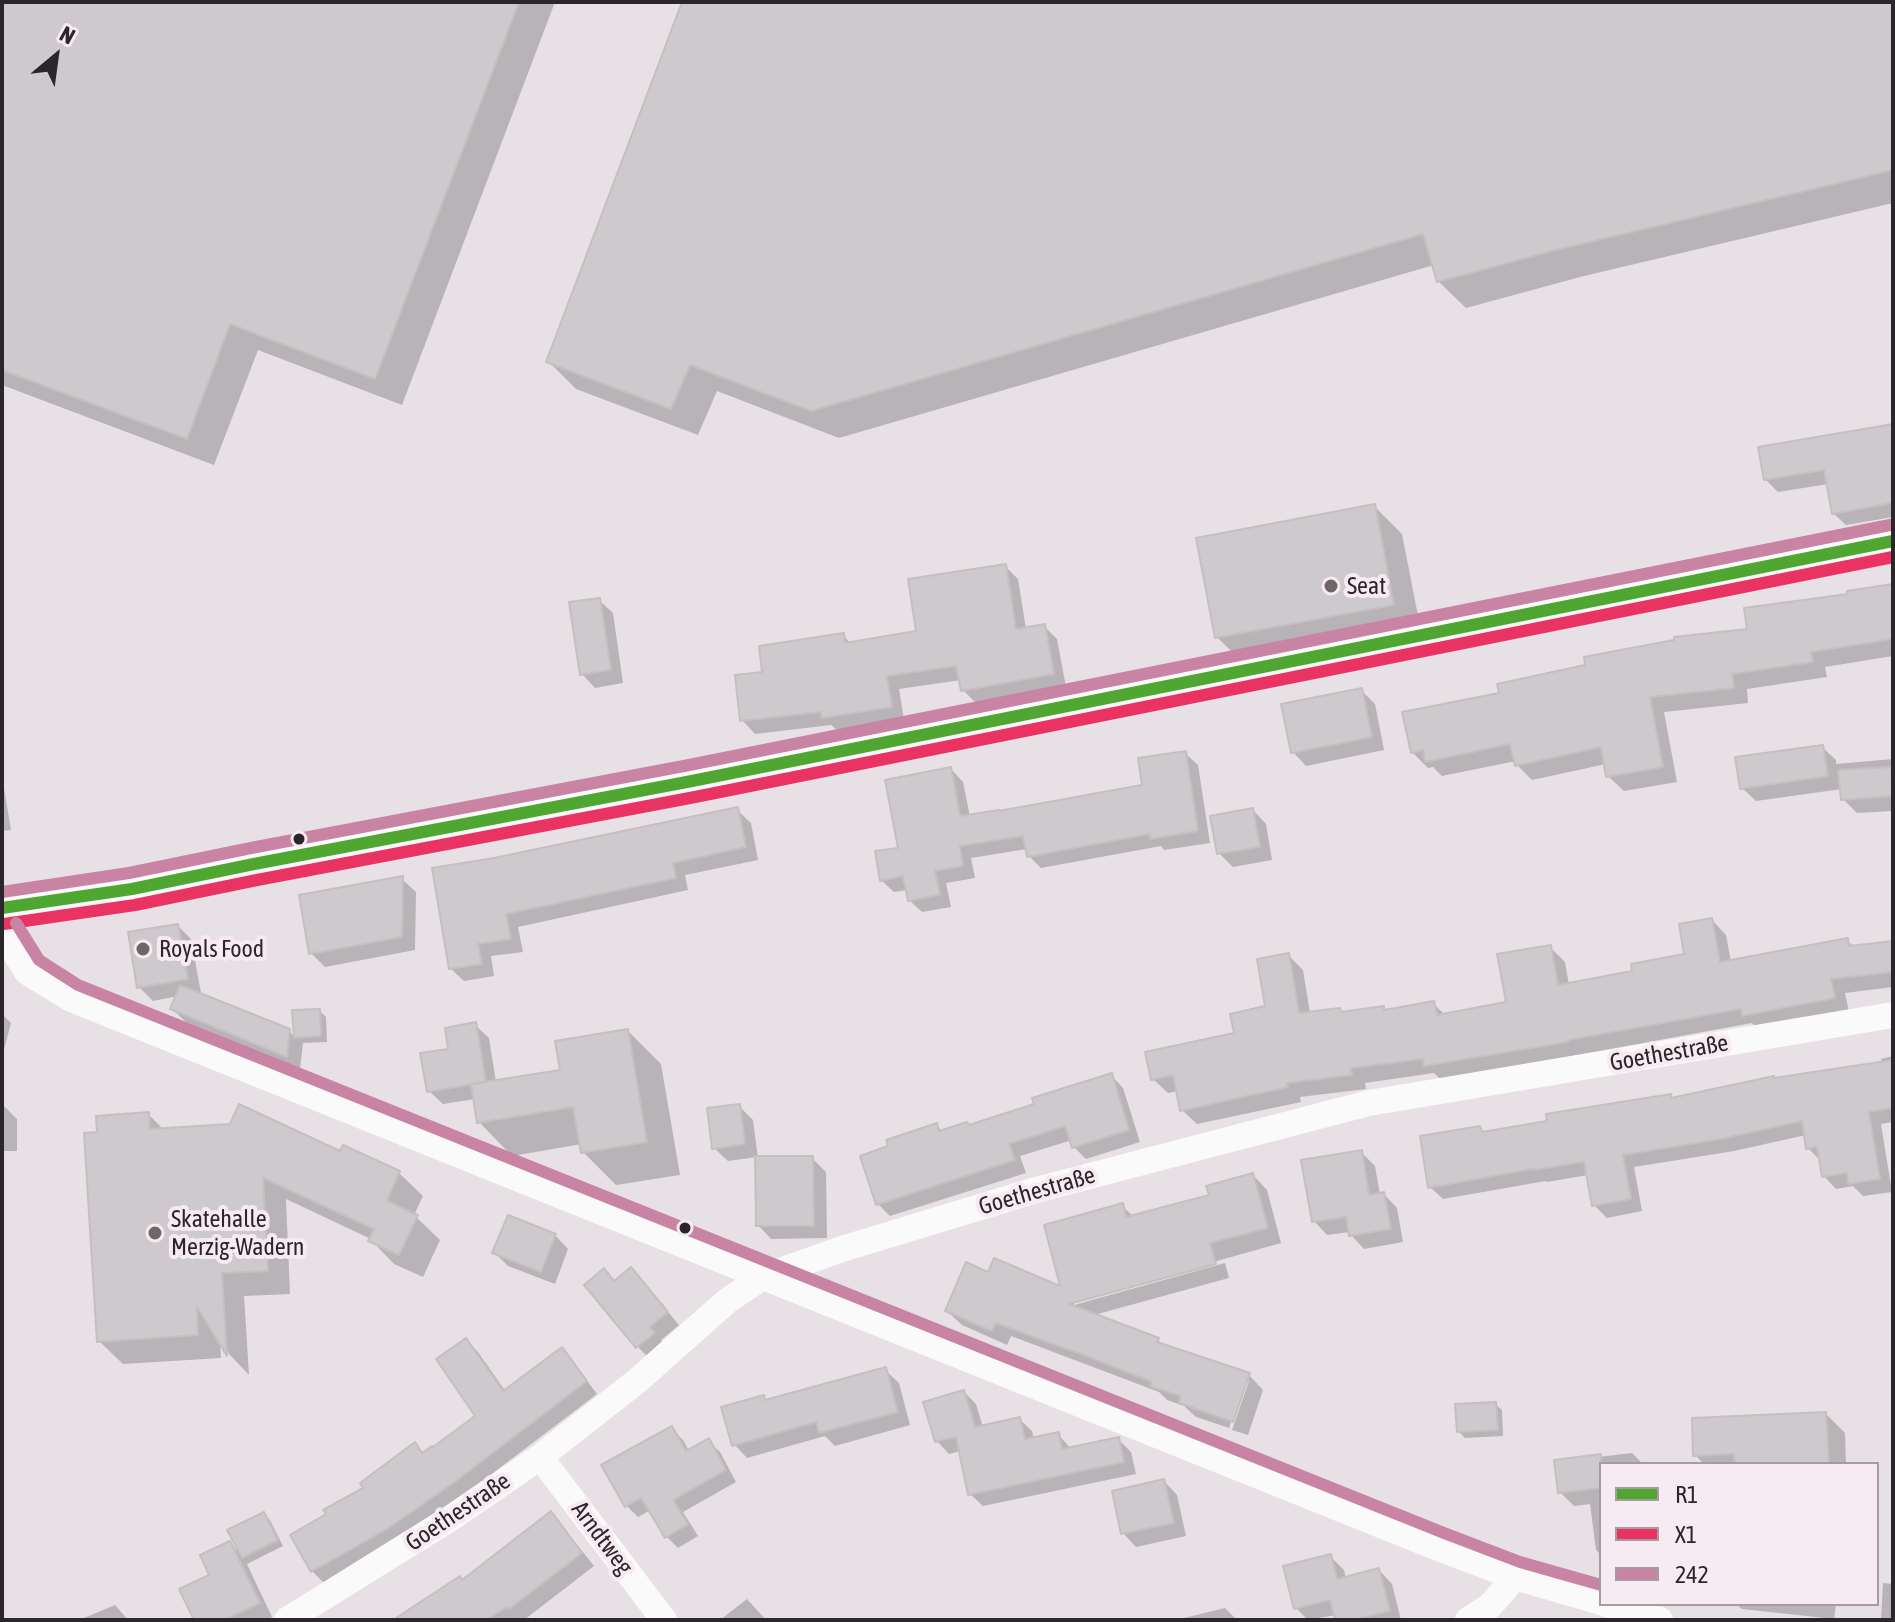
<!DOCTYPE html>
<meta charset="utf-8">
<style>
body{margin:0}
#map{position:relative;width:1895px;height:1622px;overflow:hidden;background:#e7e0e4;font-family:"Asap Condensed",sans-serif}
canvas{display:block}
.frame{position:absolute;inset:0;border:4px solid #2b2629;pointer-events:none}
.legend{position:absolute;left:1599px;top:1462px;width:280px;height:144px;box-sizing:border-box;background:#f7eaf1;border:2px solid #a59ca1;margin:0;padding:10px 14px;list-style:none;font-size:24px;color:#2b2629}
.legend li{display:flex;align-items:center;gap:16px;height:40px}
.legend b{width:40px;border:2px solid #a59ca1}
.north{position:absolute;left:16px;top:16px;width:80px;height:80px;-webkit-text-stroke:6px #f7eaf1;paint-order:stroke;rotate:29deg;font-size:22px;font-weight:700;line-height:32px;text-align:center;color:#2b2629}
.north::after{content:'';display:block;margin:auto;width:28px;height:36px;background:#2b2629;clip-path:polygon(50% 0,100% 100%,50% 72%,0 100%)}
</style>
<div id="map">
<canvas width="1895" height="1622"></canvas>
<div class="frame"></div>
<ul class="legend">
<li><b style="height:10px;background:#4fa731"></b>R1</li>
<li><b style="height:10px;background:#e83363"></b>X1</li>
<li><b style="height:10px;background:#c984a3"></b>242</li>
</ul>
<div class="north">N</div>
</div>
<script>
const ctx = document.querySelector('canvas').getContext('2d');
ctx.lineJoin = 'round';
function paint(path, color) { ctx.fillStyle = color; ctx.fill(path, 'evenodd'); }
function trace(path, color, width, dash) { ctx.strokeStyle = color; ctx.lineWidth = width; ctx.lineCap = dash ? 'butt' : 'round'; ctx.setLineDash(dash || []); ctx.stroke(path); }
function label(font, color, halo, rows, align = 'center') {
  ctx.font = font + ' "Asap Condensed",sans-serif'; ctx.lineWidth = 8; ctx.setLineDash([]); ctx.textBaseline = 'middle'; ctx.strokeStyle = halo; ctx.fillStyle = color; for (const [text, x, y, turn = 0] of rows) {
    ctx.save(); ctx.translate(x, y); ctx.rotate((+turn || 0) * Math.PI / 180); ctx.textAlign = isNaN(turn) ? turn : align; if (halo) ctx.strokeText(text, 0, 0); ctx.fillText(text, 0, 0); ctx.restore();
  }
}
paint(new Path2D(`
 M 2,2 L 555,2 L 402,405 L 258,350 L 214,465 L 2,385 Z
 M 684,2 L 1893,2 L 1893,203 L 1584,276 L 1466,308 L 1438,281 L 1434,265 L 839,438 L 717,391 L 698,435 L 576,389 L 549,362 Z
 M 1893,426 L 1893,517 L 1846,525 L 1833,513 L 1828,484 L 1778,492 L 1765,479 Z
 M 1374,506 L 1402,534 L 1421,631 L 1244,664 L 1217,637 Z
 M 1005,566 L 1018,579 L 1026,629 L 1044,626 L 1057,639 L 1066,687 L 976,703 L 963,690 L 961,680 L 899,689 L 904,720 L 837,730 L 831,725 L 755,734 L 742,720 L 764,674 L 843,635 L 851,644 L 919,632 Z
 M 1893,586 L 1893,656 L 1825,667 L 1827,677 L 1747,689 L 1748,703 L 1664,712 L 1677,782 L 1624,791 L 1608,776 L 1606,764 L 1532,780 L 1517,765 L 1516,761 L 1442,776 L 1433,767 L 1428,768 L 1412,752 L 1501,694 L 1749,631 L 1850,596 Z
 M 599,600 L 613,613 L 623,683 L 595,688 L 582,674 Z
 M 1361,690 L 1375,704 L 1384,750 L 1306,766 L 1293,752 Z
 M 1822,747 L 1836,760 L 1836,764 L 1893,759 L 1893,811 L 1857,813 L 1843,799 L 1842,789 L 1756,801 L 1742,788 Z
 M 1185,753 L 1198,765 L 1210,843 L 1164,850 L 1161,846 L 1041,868 L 1029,856 L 1027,849 L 971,858 L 975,878 L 946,883 L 951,907 L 922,912 L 909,900 L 908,890 L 894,892 L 881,880 L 951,769 L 963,782 L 970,817 L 1144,787 Z
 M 2,776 L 11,830 L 2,831 Z
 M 737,810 L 751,823 L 758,860 L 685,875 L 688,890 L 518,927 L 523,952 L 491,956 L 494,976 L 464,981 L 450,968 L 435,870 Z
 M 1253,810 L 1266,824 L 1272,860 L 1233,867 L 1219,853 Z
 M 402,879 L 416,892 L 415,950 L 325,967 L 311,953 Z
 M 1712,920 L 1726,935 L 1731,962 L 1847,940 L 1854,947 L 1893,943 L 1893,987 L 1845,993 L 1849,1012 L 1758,1029 L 1752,1023 L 1441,1080 L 1434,1073 L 1365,1083 L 1366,1089 L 1300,1097 L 1301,1102 L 1197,1124 L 1182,1110 L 1178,1091 L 1168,1093 L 1153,1079 L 1236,1035 L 1268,1008 L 1288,955 L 1303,970 L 1310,1013 L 1340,1010 L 1343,1013 L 1383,1008 L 1386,1012 L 1433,1003 L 1445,1015 L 1508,1004 L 1550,947 L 1565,962 L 1569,985 L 1634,973 L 1687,955 Z
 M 178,926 L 191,939 L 201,993 L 195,993 L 289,1031 L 296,1038 L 320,1011 L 326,1017 L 327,1042 L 303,1043 L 300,1069 L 186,1022 L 172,1009 L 178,996 L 153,1001 L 139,987 Z
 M 2,1014 L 11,1023 L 2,1057 Z
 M 475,1025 L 489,1038 L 496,1082 L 562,1071 L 628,1031 L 661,1064 L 680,1175 L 616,1185 L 583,1152 L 582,1144 L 512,1156 L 479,1122 L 475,1099 L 443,1104 L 429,1091 L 450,1050 Z
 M 1893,1056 L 1893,1122 L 1881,1124 L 1892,1192 L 1863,1196 L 1853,1186 L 1836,1189 L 1824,1176 L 1821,1161 L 1808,1148 L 1806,1135 L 1734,1151 L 1634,1167 L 1642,1211 L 1607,1218 L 1594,1205 L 1588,1175 L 1547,1182 L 1546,1181 L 1443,1199 L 1430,1187 L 1480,1128 L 1485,1134 L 1670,1097 L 1673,1100 L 1775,1080 L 1882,1063 L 1881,1059 Z
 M 1111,1075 L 1123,1088 L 1140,1142 L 1086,1159 L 1074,1147 L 1072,1140 L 1020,1156 L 1026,1173 L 890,1216 L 878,1204 L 936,1125 L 943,1132 L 970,1127 L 1037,1105 Z
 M 2,1104 L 17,1119 L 17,1151 L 2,1151 Z
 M 739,1106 L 753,1120 L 758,1158 L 812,1158 L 826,1172 L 827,1238 L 771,1239 L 758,1225 L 757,1157 L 728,1161 L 714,1148 Z
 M 148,1114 L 164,1130 L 341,1153 L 344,1147 L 399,1173 L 423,1196 L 414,1215 L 440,1240 L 423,1277 L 394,1264 L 371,1240 L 371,1239 L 286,1199 L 290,1294 L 244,1296 L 249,1375 L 229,1354 L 220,1340 L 221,1358 L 123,1364 L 99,1341 L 99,1134 Z
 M 1361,1152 L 1375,1166 L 1380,1195 L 1384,1194 L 1397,1208 L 1403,1242 L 1364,1249 L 1351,1235 L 1350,1232 L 1327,1235 L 1314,1221 Z
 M 1253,1175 L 1267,1190 L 1281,1243 L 1074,1301 L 1074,1305 L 1225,1263 L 1229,1278 L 1094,1315 L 1158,1340 L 1165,1347 L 1249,1375 L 1263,1390 L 1248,1435 L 1232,1430 L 1249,1381 L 1245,1381 L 1229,1428 L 1196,1417 L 1184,1406 L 1167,1400 L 1159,1392 L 1011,1336 L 1007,1345 L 962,1325 L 947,1311 L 989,1274 L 1063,1290 L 1122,1206 L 1134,1217 L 1211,1196 Z
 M 555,1235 L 568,1249 L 555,1284 L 508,1266 L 495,1253 Z
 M 643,1282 L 679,1325 L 661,1340 L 666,1346 L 650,1359 L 638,1347 L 615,1283 Z
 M 466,1340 L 478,1352 L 506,1392 L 561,1350 L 573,1362 L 597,1394 L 468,1492 L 324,1583 L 312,1571 L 329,1515 L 365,1488 L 415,1445 L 424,1454 L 478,1416 Z
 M 885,1370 L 899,1383 L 910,1425 L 835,1446 L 825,1436 L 747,1458 L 734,1444 L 763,1397 L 768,1401 Z
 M 964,1392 L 976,1404 L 983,1427 L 1019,1419 L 1032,1431 L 1034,1440 L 1058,1434 L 1071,1449 L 1119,1440 L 1131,1452 L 1136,1474 L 983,1506 L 970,1494 L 961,1451 L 949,1454 L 937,1441 Z
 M 1495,1404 L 1502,1410 L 1503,1436 L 1465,1438 L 1459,1432 Z
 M 1826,1414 L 1845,1433 L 1846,1464 L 1704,1464 L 1695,1455 Z
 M 671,1428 L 683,1440 L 689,1451 L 708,1441 L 720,1452 L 736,1482 L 683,1512 L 698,1536 L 678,1548 L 667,1537 L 651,1510 L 638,1517 L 627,1506 Z
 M 1632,1453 L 1643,1464 L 1601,1464 L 1601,1555 L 1596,1550 L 1590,1504 L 1574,1506 L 1560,1492 L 1556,1462 Z
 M 1164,1481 L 1177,1495 L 1186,1536 L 1136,1547 L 1123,1533 Z
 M 264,1514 L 270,1520 L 283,1546 L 247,1564 L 272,1617 L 266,1620 L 196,1620 L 212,1576 L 230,1543 L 241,1554 Z
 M 551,1514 L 563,1527 L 594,1566 L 524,1620 L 521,1618 L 518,1620 L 396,1620 L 463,1582 Z
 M 1330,1556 L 1344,1570 L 1346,1579 L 1379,1570 L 1392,1584 L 1401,1620 L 1337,1620 L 1336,1615 L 1308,1620 L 1296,1608 Z
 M 1883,1583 L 1893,1584 L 1893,1620 L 1881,1619 Z
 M 747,1599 L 766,1620 L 720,1620 Z
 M 1736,1604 L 1836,1604 L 1834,1619 L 1742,1609 Z
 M 115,1605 L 128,1620 L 79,1620 Z
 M 1225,1608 L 1237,1620 L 1176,1620 Z`), '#0003');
const building = new Path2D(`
 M 2,2 L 519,2 L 375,379 L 230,324 L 187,439 L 2,370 Z
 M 682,2 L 1893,2 L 1893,170 L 1556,250 L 1437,282 L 1423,234 L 811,411 L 690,365 L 671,409 L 546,362 Z
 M 1893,424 L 1893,503 L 1832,514 L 1824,470 L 1764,480 L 1758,447 Z
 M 1375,504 L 1394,605 L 1215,638 L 1196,538 Z
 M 1006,564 L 1016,629 L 1045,624 L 1054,674 L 961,691 L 956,666 L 887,676 L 892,707 L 822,718 L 821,712 L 740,721 L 735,675 L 762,672 L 759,646 L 844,633 L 845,643 L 916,631 L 908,579 Z
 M 1893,584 L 1893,639 L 1811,652 L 1813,662 L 1732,674 L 1734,688 L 1650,697 L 1663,767 L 1606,777 L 1601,747 L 1515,766 L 1510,744 L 1425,762 L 1423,750 L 1411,753 L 1402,712 L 1499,693 L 1497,684 L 1585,665 L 1584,657 L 1674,640 L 1674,637 L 1747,629 L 1744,608 L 1848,594 L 1847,591 Z
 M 600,598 L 611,670 L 580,675 L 569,602 Z
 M 1362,688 L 1372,737 L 1291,753 L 1281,704 Z
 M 1823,745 L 1828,776 L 1740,789 L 1735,757 Z
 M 1186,751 L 1198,831 L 1150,839 L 1149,834 L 1027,857 L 1023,836 L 960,846 L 963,866 L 935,871 L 940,895 L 908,901 L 903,876 L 880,881 L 875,851 L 898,848 L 885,780 L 951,767 L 960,816 L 999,810 L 999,811 L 1142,785 L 1138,758 Z
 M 1891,767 L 1893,796 L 1841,800 L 1838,770 Z
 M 738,807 L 746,847 L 673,863 L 676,878 L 506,914 L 511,939 L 478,944 L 482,964 L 449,969 L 432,868 L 494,858 Z
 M 1253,808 L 1260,847 L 1217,854 L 1210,816 Z
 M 403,876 L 402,937 L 309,954 L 299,895 Z
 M 1712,918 L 1720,962 L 1848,938 L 1849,946 L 1893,941 L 1893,972 L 1831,979 L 1835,998 L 1742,1016 L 1741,1009 L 1568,1040 L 1568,1042 L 1424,1066 L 1423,1059 L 1351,1068 L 1352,1075 L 1287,1083 L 1288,1087 L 1180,1111 L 1173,1075 L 1151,1080 L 1145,1052 L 1234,1033 L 1230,1014 L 1265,1006 L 1257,959 L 1289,953 L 1299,1013 L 1340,1008 L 1341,1012 L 1384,1006 L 1384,1010 L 1434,1001 L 1437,1015 L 1506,1002 L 1497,954 L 1551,945 L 1558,985 L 1632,971 L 1631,964 L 1684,954 L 1679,924 Z
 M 178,924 L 188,979 L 137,988 L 128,932 Z
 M 180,985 L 290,1029 L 287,1057 L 170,1009 Z
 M 320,1009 L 321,1036 L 294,1038 L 292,1010 Z
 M 476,1022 L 486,1082 L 427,1092 L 420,1053 L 448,1049 L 445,1028 Z
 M 628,1029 L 647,1142 L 581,1153 L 573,1107 L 477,1123 L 471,1084 L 560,1070 L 555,1041 Z
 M 1893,1060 L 1893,1108 L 1869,1112 L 1880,1179 L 1848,1184 L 1847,1173 L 1822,1177 L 1817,1147 L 1806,1149 L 1802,1121 L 1721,1139 L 1623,1155 L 1631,1199 L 1592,1206 L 1584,1162 L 1533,1170 L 1533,1169 L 1428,1188 L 1420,1136 L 1480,1126 L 1482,1132 L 1547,1121 L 1546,1114 L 1671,1094 L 1671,1098 L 1774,1076 L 1774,1078 Z
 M 1112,1073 L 1129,1130 L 1072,1148 L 1065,1126 L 1009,1144 L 1015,1160 L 876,1205 L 860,1156 L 888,1146 L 886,1140 L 937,1123 L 939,1131 L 967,1122 L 969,1125 L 1034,1104 L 1032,1098 Z
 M 239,1104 L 340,1151 L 343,1145 L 400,1171 L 387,1201 L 418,1215 L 399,1255 L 368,1241 L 374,1229 L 263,1178 L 268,1271 L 222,1273 L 227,1356 L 197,1307 L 198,1335 L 97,1342 L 84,1133 L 97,1132 L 96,1116 L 149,1112 L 150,1129 L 230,1124 Z
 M 740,1104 L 745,1144 L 712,1149 L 707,1108 Z
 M 1362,1150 L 1369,1195 L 1384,1192 L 1391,1229 L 1349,1236 L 1346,1217 L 1312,1222 L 1301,1160 Z
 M 755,1156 L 813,1156 L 814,1226 L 756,1226 Z
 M 1253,1173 L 1268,1228 L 1210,1243 L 1216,1264 L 1069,1304 L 1159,1338 L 1157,1342 L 1250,1373 L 1233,1422 L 1179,1403 L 1181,1396 L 1150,1386 L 1152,1382 L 1089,1357 L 996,1323 L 992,1331 L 945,1311 L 966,1262 L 988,1272 L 994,1258 L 1060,1286 L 1044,1225 L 1123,1203 L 1126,1217 L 1209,1195 L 1206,1186 Z
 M 508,1215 L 556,1234 L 541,1272 L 492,1253 Z
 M 631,1267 L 668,1312 L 650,1327 L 655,1333 L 636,1348 L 584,1285 L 604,1268 L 614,1281 Z
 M 466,1338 L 503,1391 L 562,1347 L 587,1381 L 456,1481 L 387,1529 L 311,1572 L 290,1535 L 326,1514 L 323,1510 L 363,1488 L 360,1483 L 415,1442 L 422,1453 L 432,1446 L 433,1447 L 475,1416 L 436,1359 Z
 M 886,1367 L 898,1412 L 819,1433 L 816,1422 L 732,1446 L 721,1407 L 764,1395 L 765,1400 Z
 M 964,1390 L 975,1427 L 1020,1417 L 1025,1439 L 1059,1432 L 1062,1449 L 1119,1437 L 1124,1462 L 968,1495 L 956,1437 L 935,1442 L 923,1402 Z
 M 1496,1402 L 1498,1430 L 1457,1432 L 1455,1404 Z
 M 1826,1412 L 1829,1464 L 1735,1464 L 1734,1454 L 1693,1456 L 1692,1418 Z
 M 672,1426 L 686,1451 L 709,1438 L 726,1470 L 673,1500 L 688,1524 L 665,1538 L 641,1498 L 625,1507 L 601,1465 Z
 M 1601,1454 L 1601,1488 L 1558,1493 L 1554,1460 Z
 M 1164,1479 L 1174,1523 L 1121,1534 L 1112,1491 Z
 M 551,1511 L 582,1553 L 509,1609 L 507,1607 L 486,1620 L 393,1620 L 460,1576 L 462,1580 Z
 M 264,1512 L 278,1540 L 242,1558 L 227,1530 Z
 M 230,1541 L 260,1603 L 224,1620 L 194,1620 L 179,1589 L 209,1575 L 200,1555 Z
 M 1331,1554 L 1337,1579 L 1379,1568 L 1390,1611 L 1352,1620 L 1335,1620 L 1330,1600 L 1294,1609 L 1283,1566 Z`);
paint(building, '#cec9cc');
trace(building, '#c5bfc2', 2);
trace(new Path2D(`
 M 2,931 L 27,972 L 71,999 L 1438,1548 L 1515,1577 L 1601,1602
 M 540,1457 L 664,1620
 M 1606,1604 L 1660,1620
 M 287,1620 L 451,1518 L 540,1457 L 637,1381 L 727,1301 L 763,1277 L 842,1249 L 1036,1190 L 1369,1103 L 1893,1015
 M 1468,1620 L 1490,1606 L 1515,1577`), '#fbfafb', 26);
trace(new Path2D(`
 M 2,908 L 132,889 L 254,864 L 692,781 L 1893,541`), '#fbfafb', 38);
trace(new Path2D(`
 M 2,908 L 132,889 L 254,864 L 692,781 L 1893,541`), '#4fa731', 12);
trace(new Path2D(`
 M 4,924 L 135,905 L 257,880 L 695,797 L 1893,557`), '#e83363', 12);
trace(new Path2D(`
 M 2,892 L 129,873 L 251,848 L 689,765 L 1890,525
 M 16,923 L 39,960 L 78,985 L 1444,1533 L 1520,1562 L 1601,1585`), '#c984a3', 12);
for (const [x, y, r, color] of [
 [1331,586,8,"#6d676a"],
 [299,839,7,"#2b2629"],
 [143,949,8,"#6d676a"],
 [685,1228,7,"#2b2629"],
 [155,1233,8,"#6d676a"]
]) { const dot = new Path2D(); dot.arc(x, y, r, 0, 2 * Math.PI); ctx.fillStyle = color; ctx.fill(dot); trace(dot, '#f7eaf1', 3); }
label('24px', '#2b2629', '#f7eaf1', [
 ["Seat",1347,586],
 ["Royals Food",159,949],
 ["Skatehalle",171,1219],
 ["Merzig-Wadern",171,1247]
], 'left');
label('24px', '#2b2629', '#f7eaf1', [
 ["Goethestraße",1669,1053,-10],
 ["Goethestraße",1037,1191,-16],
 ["Goethestraße",458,1512,-34],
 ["Arndtweg",602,1538,53]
]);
</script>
